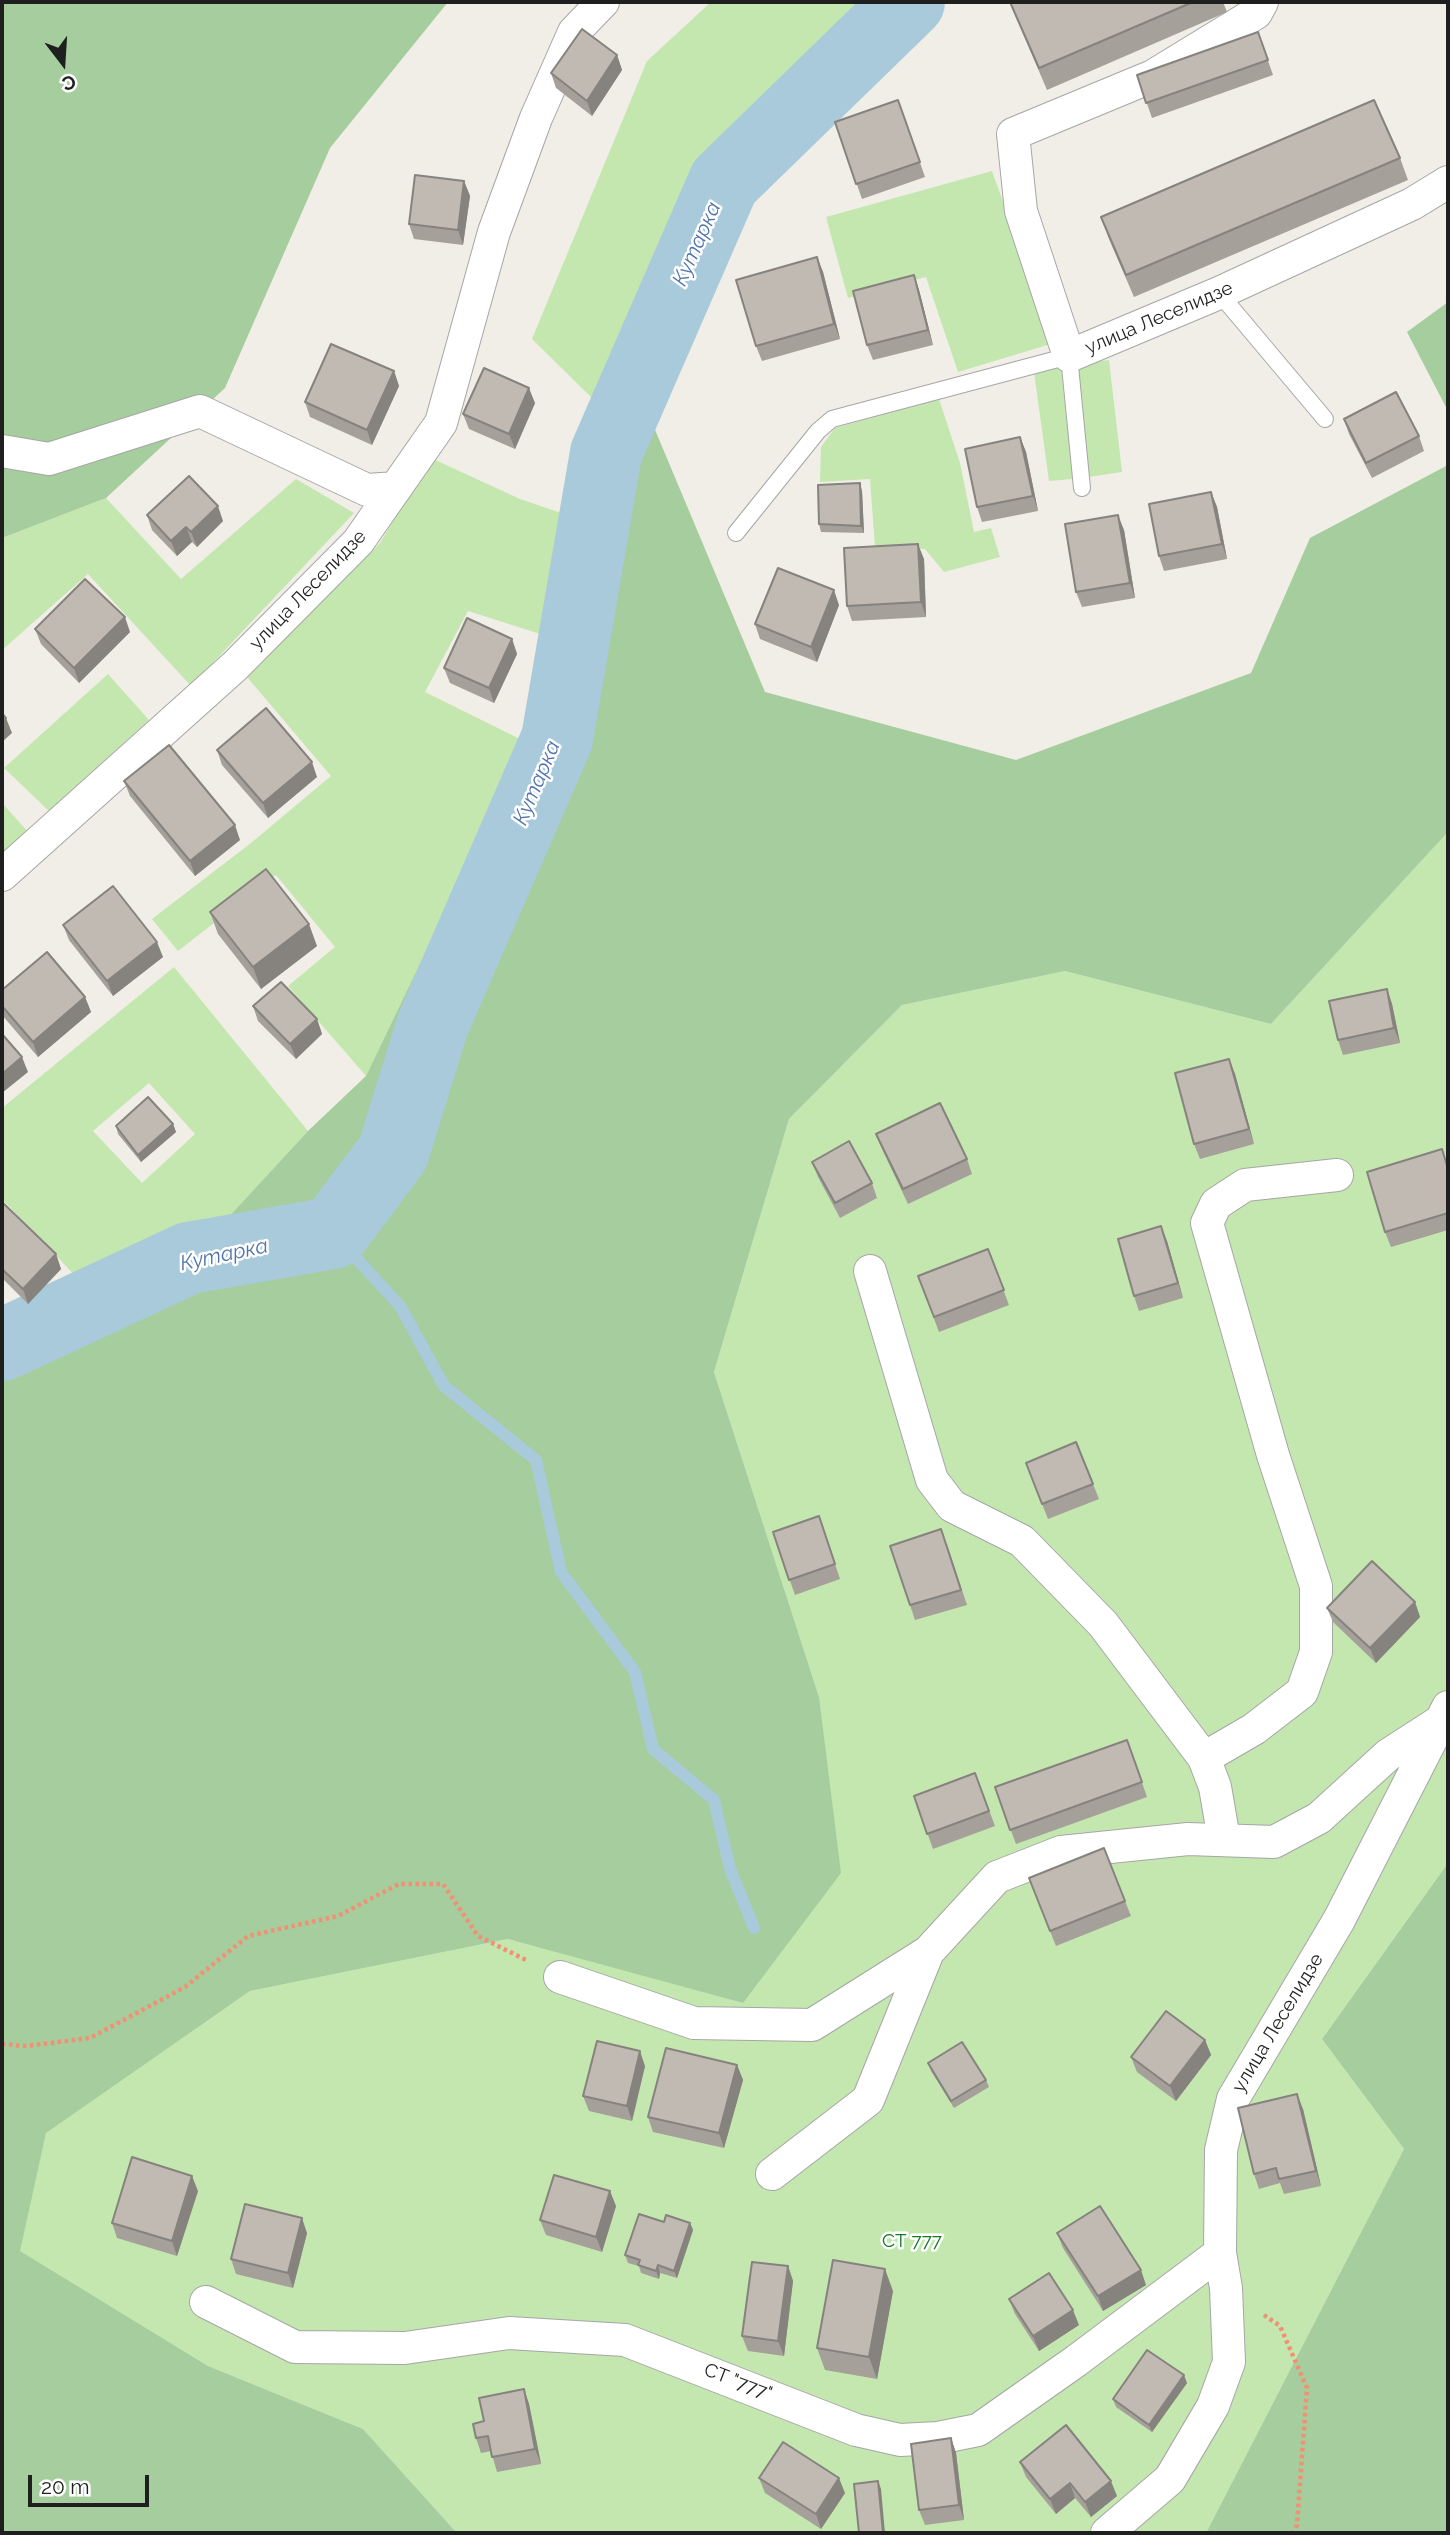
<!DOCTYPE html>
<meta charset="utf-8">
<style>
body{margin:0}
#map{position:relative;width:1450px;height:2535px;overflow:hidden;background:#f0eee6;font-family:Raleway,sans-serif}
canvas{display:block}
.frame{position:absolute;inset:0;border:4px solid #1f1f1f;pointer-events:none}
.north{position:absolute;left:28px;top:28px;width:70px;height:70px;-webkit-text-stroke:5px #fff;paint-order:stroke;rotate:163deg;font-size:19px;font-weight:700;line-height:28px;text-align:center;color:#1f1f1f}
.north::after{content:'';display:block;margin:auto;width:24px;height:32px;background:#1f1f1f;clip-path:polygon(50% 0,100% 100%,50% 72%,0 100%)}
.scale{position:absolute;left:28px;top:2475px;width:121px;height:32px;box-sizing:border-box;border:4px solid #1f1f1f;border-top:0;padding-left:9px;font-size:21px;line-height:24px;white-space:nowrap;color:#1f1f1f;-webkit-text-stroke:5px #fff;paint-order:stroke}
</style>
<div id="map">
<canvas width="1450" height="2535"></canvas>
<div class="frame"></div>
<div class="north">С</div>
<div class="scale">20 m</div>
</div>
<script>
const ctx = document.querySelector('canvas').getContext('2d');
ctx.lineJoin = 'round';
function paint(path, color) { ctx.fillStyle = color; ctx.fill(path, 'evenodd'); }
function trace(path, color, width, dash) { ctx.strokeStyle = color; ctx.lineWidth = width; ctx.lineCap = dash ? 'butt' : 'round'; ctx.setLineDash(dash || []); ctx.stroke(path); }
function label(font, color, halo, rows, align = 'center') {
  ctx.font = font + ' Raleway,sans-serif'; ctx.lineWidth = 5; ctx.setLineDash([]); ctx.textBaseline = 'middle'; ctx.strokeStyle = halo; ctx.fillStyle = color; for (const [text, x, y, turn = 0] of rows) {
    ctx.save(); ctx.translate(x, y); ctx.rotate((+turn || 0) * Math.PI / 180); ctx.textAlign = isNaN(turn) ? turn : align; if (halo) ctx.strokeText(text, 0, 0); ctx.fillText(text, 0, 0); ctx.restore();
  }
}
paint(new Path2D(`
 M 711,2 L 863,2 L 684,191 L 593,399 L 532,339 L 647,61 Z
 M 992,171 L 1054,343 L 958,372 L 926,277 L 848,298 L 826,217 Z
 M 1109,360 L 1122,472 L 1089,477 L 1078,364 Z
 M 1061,367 L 1073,479 L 1049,481 L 1034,372 Z
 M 939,399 L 960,463 L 974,532 L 991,528 L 1000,557 L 944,572 L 925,549 L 875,547 L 870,479 L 820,482 L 821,447 L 835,428 Z
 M 431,458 L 520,499 L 570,516 L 556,639 L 468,611 L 425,692 L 528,743 L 366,1076 L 288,986 L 335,947 L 276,875 L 178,951 L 152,919 L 251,843 L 331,776 L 247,677 L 380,543 Z
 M 296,479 L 354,513 L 191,686 L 88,574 L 2,650 L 2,538 L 106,498 L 181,579 Z
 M 108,674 L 149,720 L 49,811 L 4,768 Z
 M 2,803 L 29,833 L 2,857 Z
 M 1448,832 L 1448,1863 L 1322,2039 L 1404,2149 L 1206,2533 L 457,2533 L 363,2429 L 208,2366 L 19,2251 L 46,2132 L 250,1991 L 508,1939 L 568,1954 L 2,1370 L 748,1116 L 578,1957 L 743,2003 L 819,1697 L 714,1372 L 789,1119 L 902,1005 L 1065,971 L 1271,1024 Z
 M 174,967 L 308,1131 L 212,1235 L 86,1287 L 2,1199 L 2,1108 ZM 149,1083 L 195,1134 L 142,1183 L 93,1131 Z`), '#c4e7af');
paint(new Path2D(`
 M 2,2 L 448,2 L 330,148 L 225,388 L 106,498 L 2,538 Z
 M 1448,302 L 1448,411 L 1407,332 Z
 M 653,425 L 765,692 L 1016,760 L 1251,673 L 1310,538 L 1448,465 L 1448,832 L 1271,1024 L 1065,971 L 902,1005 L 789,1119 L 714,1372 L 819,1697 L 841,1873 L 743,2003 L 508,1939 L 250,1991 L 46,2133 L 20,2251 L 208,2366 L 363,2429 L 457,2533 L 2,2533 L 2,1323 L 212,1235 L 308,1131 L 366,1076 L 511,775 L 549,707 L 592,681 L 628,446 Z
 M 1448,1863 L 1448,2533 L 1206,2533 L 1404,2149 L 1322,2039 Z`), '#a6cd9d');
paint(new Path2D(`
 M 863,2 L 934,2 L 739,202 L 653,425 L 628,446 L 592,681 L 549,707 L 573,489 L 593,399 L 684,191 Z`), '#fcf5b8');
trace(new Path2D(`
 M 333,1233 L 400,1306 L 444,1386 L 536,1460 L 561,1572 L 635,1672 L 653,1749 L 714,1800 L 730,1869 L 754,1928`), '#a9cadb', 12);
trace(new Path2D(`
 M 2,1345 L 189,1258 L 333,1233 L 393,1153 L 433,1024 L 557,739 L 606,453 L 724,182 L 909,2`), '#a9cadb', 72);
const lane = new Path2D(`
 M 1219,293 L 1325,419
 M 736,533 L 818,431 L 832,419 L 1069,356 L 1082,488`);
const street = new Path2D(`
 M 1262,2 L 1256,13 L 1153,76 L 1013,134 L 1021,211 L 1069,356 L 1219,293 L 1412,204 L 1448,182
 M 2,451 L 49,459 L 200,411 L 367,490 L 396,488
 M 2,875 L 235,666 L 358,542 L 441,423 L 494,232 L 536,118 L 574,32 L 603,2
 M 870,1271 L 932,1480 L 952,1506 L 1022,1541 L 1103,1624 L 1204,1758 L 1215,1787 L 1224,1839
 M 1204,1758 L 1254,1729 L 1302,1692 L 1316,1652 L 1316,1586 L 1273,1455 L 1207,1223 L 1216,1204 L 1245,1185 L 1337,1175
 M 560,1977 L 694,2023 L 812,2025 L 928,1952
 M 772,2174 L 868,2100 L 928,1952 L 997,1877 L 1061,1852 L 1188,1839 L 1274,1842 L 1319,1818 L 1388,1755 L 1436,1724
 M 206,2302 L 295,2347 L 405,2348 L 509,2333 L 625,2340 L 856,2430 L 900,2440 L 938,2438 L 978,2430 L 1076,2361 L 1220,2253
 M 1107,2533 L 1170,2479 L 1213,2406 L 1229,2362 L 1226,2288 L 1220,2253 L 1221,2150 L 1233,2099 L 1339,1920 L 1448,1707`);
trace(lane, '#a6a6a6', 18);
trace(street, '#a6a6a6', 34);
trace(new Path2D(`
 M 2,2044 L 26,2046 L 90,2038 L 185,1987 L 248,1936 L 338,1916 L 399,1884 L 443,1884 L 478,1936 L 528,1961
 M 1264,2315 L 1280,2326 L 1307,2388 L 1297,2525 L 1293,2533`), '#f48f73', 4.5, [3.5, 3.5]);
trace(lane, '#fff', 16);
trace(street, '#fff', 32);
paint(new Path2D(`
 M 1010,2 L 1223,2 L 1227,12 L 1047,90 L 1018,22 Z
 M 1258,32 L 1273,75 L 1152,118 L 1137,75 Z
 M 617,55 L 622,70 L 592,116 L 556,88 L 551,73 Z
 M 898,100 L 925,177 L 862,199 L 835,122 Z
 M 1400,158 L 1408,180 L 1134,297 L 1109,239 L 1101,217 Z
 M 464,181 L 470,196 L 463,245 L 414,239 L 409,224 Z
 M 817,257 L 823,272 L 840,339 L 762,361 L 756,346 Z
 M 914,275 L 919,290 L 933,345 L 873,360 L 867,345 Z
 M 394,371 L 399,386 L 372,445 L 310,417 L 305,402 Z
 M 535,403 L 515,449 L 469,429 L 463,414 Z
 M 1344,419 L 1419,436 L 1424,451 L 1372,478 L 1349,434 Z
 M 1020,437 L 1026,452 L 1038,511 L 982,522 L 977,507 Z
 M 862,491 L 864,533 L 821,532 L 819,524 Z
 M 1211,492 L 1217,507 L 1227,559 L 1164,571 L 1159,556 Z
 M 147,515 L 223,521 L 197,547 L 192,542 L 177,556 L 152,530 Z
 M 1124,530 L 1135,598 L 1082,607 L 1076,592 Z
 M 924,559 L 926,617 L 852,621 L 847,606 Z
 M 839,605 L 817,662 L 760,639 L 755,624 Z
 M 35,629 L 130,632 L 79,683 L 41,644 Z
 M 512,639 L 517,654 L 494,703 L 450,683 L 444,668 Z
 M 217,750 L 317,777 L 268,818 L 222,765 Z
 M 124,781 L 240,840 L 195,876 L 130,796 Z
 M 210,912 L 317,946 L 261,989 L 218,934 Z
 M 63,925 L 163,957 L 113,996 L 69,940 Z
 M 1387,989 L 1392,1004 L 1400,1043 L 1343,1055 L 1338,1040 Z
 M 2,990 L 85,997 L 91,1012 L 38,1057 L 2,1015 Z
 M 253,1006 L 317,1019 L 322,1034 L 296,1059 L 258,1021 Z
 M 1229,1059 L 1235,1074 L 1254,1144 L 1200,1159 L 1194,1144 Z
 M 173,1124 L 176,1132 L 141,1162 L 118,1134 L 116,1126 Z
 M 876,1134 L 967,1159 L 972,1174 L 908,1204 L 882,1149 Z
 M 812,1162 L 872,1183 L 877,1198 L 840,1218 L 818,1177 Z
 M 1448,1166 L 1448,1230 L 1391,1247 L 1385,1232 Z
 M 2,1202 L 56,1254 L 61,1269 L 28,1304 L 2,1278 Z
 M 1167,1241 L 1183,1298 L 1139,1311 L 1134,1296 Z
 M 988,1249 L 1009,1305 L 939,1332 L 918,1276 Z
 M 1026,1463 L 1093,1484 L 1099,1499 L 1048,1519 Z
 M 819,1516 L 840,1579 L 795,1595 L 773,1532 Z
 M 947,1544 L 967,1605 L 915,1620 L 910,1605 Z
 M 1415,1602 L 1420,1617 L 1376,1663 L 1333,1622 L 1327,1608 Z
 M 1127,1740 L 1147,1797 L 1016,1844 L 995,1787 Z
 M 975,1773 L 995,1826 L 933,1849 L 914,1796 Z
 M 1029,1878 L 1125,1901 L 1131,1916 L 1056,1946 Z
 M 1205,2040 L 1211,2055 L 1176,2101 L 1137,2072 L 1131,2057 Z
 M 928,2063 L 986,2080 L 989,2087 L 954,2108 L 931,2071 Z
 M 737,2065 L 743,2080 L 724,2148 L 653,2132 L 648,2117 Z
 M 645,2066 L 632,2121 L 589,2111 L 583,2096 Z
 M 1303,2109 L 1321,2186 L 1284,2194 L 1280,2183 L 1259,2189 L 1254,2174 Z
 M 198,2191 L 177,2256 L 117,2238 L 112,2223 Z
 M 616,2206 L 602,2252 L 546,2235 L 540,2220 Z
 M 664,2222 L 690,2223 L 693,2230 L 677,2278 L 660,2273 L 659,2279 L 641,2273 L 639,2266 L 628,2263 L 625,2255 Z
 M 307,2233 L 293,2288 L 236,2274 L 231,2259 Z
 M 1057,2233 L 1146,2285 L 1103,2311 L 1063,2248 Z
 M 788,2266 L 793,2281 L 784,2356 L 748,2351 L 742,2336 Z
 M 893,2291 L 877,2379 L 825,2370 L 817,2348 Z
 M 1009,2299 L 1079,2325 L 1039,2351 L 1015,2314 Z
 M 1187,2383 L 1152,2432 L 1116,2407 L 1113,2399 Z
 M 524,2389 L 529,2404 L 541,2464 L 497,2472 L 491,2451 L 481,2453 L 476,2438 Z
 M 951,2438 L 956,2453 L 964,2520 L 925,2525 L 919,2510 Z
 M 1020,2462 L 1117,2496 L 1091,2517 L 1075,2498 L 1056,2514 L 1026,2477 Z
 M 759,2478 L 845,2493 L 821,2529 L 765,2493 Z`), '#a5a09a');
paint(new Path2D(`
 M 617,55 L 622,70 L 592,116 L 587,101 Z
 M 464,181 L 470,196 L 463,245 L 458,230 Z
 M 817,257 L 823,272 L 840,339 L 834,324 Z
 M 914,275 L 919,290 L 933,345 L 928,330 Z
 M 394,371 L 399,386 L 372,445 L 367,430 Z
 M 529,388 L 535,403 L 515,449 L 509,434 Z
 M 1020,437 L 1026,452 L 1038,511 L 1033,496 Z
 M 860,483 L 862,491 L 864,533 L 861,526 Z
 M 1211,492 L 1217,507 L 1227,559 L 1222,544 Z
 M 218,506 L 223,521 L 197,547 L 191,532 Z
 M 1118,515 L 1124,530 L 1135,598 L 1130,583 Z
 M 186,527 L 192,542 L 177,556 L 171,541 Z
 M 918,544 L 924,559 L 926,617 L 921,602 Z
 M 834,590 L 839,605 L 817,662 L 811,647 Z
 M 125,617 L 130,632 L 79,683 L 74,668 Z
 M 512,639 L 517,654 L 494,703 L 489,688 Z
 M 6,718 L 12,733 L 2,742 L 2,722 Z
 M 312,762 L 317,777 L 268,818 L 263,803 Z
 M 235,825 L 240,840 L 195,876 L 190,861 Z
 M 309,924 L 317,946 L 261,989 L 253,967 Z
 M 157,942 L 163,957 L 113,996 L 107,981 Z
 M 1387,989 L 1392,1004 L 1400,1043 L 1394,1028 Z
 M 85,997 L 91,1012 L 38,1057 L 33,1042 Z
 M 317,1019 L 322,1034 L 296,1059 L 290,1044 Z
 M 22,1057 L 28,1072 L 2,1093 L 2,1074 Z
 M 1229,1059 L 1235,1074 L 1254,1144 L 1249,1129 Z
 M 173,1124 L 176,1132 L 141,1162 L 138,1155 Z
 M 1161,1226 L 1167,1241 L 1183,1298 L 1178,1283 Z
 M 56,1254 L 61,1269 L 28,1304 L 23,1289 Z
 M 1415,1602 L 1420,1617 L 1376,1663 L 1370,1648 Z
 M 1205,2040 L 1211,2055 L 1176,2101 L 1170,2086 Z
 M 640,2051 L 645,2066 L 632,2121 L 627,2106 Z
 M 737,2065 L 743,2080 L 724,2148 L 719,2133 Z
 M 1297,2094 L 1303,2109 L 1321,2186 L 1316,2171 Z
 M 192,2176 L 198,2191 L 177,2256 L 172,2241 Z
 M 610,2191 L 616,2206 L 602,2252 L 596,2237 Z
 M 302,2218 L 307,2233 L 293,2288 L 288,2273 Z
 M 690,2223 L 693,2230 L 677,2278 L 674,2271 Z
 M 658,2265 L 660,2273 L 659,2279 L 656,2271 Z
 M 788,2266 L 793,2281 L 784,2356 L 778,2341 Z
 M 885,2269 L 893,2291 L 877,2379 L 869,2357 Z
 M 1141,2270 L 1146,2285 L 1103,2311 L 1098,2296 Z
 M 1073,2310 L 1079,2325 L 1039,2351 L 1033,2336 Z
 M 1184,2375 L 1187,2383 L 1152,2432 L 1149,2425 Z
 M 524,2389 L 529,2404 L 541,2464 L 535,2449 Z
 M 951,2438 L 956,2453 L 964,2520 L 959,2505 Z
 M 839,2478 L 845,2493 L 821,2529 L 816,2514 Z
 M 878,2481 L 881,2489 L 885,2533 L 883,2533 Z
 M 1111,2481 L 1117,2496 L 1091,2517 L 1085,2502 Z
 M 1070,2483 L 1075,2498 L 1056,2514 L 1050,2499 Z`), '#86827d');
const building = new Path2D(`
 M 1010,2 L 1193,2 L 1039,68 Z
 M 582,29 L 617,55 L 587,101 L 551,73 Z
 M 1258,32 L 1268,60 L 1146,103 L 1137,75 Z
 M 898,100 L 920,162 L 856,184 L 835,122 Z
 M 1374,100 L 1400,158 L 1126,275 L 1101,217 Z
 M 415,175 L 464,181 L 458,230 L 409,224 Z
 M 817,257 L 834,324 L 756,346 L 736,280 Z
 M 914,275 L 928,330 L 867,345 L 853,291 Z
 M 331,344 L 394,371 L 367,430 L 305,402 Z
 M 484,368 L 529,388 L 509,434 L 463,414 Z
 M 1396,392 L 1419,436 L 1366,463 L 1344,419 Z
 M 1020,437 L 1033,496 L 977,507 L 965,449 Z
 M 189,476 L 218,506 L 191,532 L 186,527 L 171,541 L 147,515 Z
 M 860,483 L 861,526 L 819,524 L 818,485 Z
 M 1211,492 L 1222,544 L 1159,556 L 1149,504 Z
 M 1118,515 L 1130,583 L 1076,592 L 1065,524 Z
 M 918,544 L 921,602 L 847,606 L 844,548 Z
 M 778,568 L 834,590 L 811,647 L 755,624 Z
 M 85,579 L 125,617 L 74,668 L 35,629 Z
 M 467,618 L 512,639 L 489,688 L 444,668 Z
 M 266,708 L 312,762 L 263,803 L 217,750 Z
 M 2,713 L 6,718 L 2,722 Z
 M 169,745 L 235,825 L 190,861 L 124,781 Z
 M 266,869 L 309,924 L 253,967 L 210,912 Z
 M 113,886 L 157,942 L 107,981 L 63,925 Z
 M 47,952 L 85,997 L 33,1042 L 2,1006 L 2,990 Z
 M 281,982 L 317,1019 L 290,1044 L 253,1006 Z
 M 1387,989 L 1394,1028 L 1338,1040 L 1329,1001 Z
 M 2,1034 L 22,1057 L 2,1074 Z
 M 1229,1059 L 1249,1129 L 1194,1144 L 1175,1073 Z
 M 148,1097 L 173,1124 L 138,1155 L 116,1126 Z
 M 940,1103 L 967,1159 L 903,1189 L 876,1134 Z
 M 849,1141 L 872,1183 L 835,1203 L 812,1162 Z
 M 1442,1149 L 1448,1169 L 1448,1213 L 1385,1232 L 1367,1172 Z
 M 2,1202 L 56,1254 L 23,1289 L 2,1269 Z
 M 1161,1226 L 1178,1283 L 1134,1296 L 1118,1239 Z
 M 988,1249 L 1004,1290 L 934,1317 L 918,1276 Z
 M 1076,1442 L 1093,1484 L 1042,1504 L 1026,1463 Z
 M 819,1516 L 835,1564 L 789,1580 L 773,1532 Z
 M 941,1529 L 961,1590 L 910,1605 L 890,1546 Z
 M 1372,1561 L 1415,1602 L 1370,1648 L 1327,1608 Z
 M 1127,1740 L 1142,1782 L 1010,1830 L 995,1787 Z
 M 975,1773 L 989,1811 L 927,1834 L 914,1796 Z
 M 1104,1848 L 1125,1901 L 1050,1931 L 1029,1878 Z
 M 1166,2011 L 1205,2040 L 1170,2086 L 1131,2057 Z
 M 597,2041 L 640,2051 L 627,2106 L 583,2096 Z
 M 962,2042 L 986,2080 L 951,2101 L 928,2063 Z
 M 666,2048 L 737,2065 L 719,2133 L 648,2117 Z
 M 1297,2094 L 1316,2171 L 1279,2179 L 1276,2168 L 1254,2174 L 1238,2108 Z
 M 132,2157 L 192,2176 L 172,2241 L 112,2223 Z
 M 554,2175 L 610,2191 L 596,2237 L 540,2220 Z
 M 245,2204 L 302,2218 L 288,2273 L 231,2259 Z
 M 1100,2206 L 1141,2270 L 1098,2296 L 1057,2233 Z
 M 639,2214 L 664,2222 L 666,2215 L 690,2223 L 674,2271 L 658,2265 L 656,2271 L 638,2265 L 640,2260 L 625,2255 Z
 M 833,2260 L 885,2269 L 869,2357 L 817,2348 Z
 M 752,2262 L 788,2266 L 778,2341 L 742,2336 Z
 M 1049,2273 L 1073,2310 L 1033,2336 L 1009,2299 Z
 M 1147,2350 L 1184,2375 L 1149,2425 L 1113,2399 Z
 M 524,2389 L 535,2449 L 492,2457 L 488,2436 L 476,2438 L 473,2424 L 484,2421 L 479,2398 Z
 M 1066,2425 L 1111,2481 L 1085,2502 L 1070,2483 L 1050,2499 L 1020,2462 Z
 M 951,2438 L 959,2505 L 919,2510 L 911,2444 Z
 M 783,2442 L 839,2478 L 816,2514 L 759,2478 Z
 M 878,2481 L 883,2533 L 859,2533 L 854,2484 Z`);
paint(building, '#c0bab3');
trace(building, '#86827d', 2);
label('19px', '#1f1f1f', '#fff', [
 ["улица Леселидзе",1159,318,-23],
 ["улица Леселидзе",308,590,-46],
 ["улица Леселидзе",1278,2023,-59],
 ["СТ \"777\"",738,2382,21]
]);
label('19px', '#117a25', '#fff', [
 ["СТ 777",912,2241]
]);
label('italic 21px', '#5074ab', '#fff', [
 ["Кутарка",697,244,-66],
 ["Кутарка",537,783,-67],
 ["Кутарка",224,1255,-12]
]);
</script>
